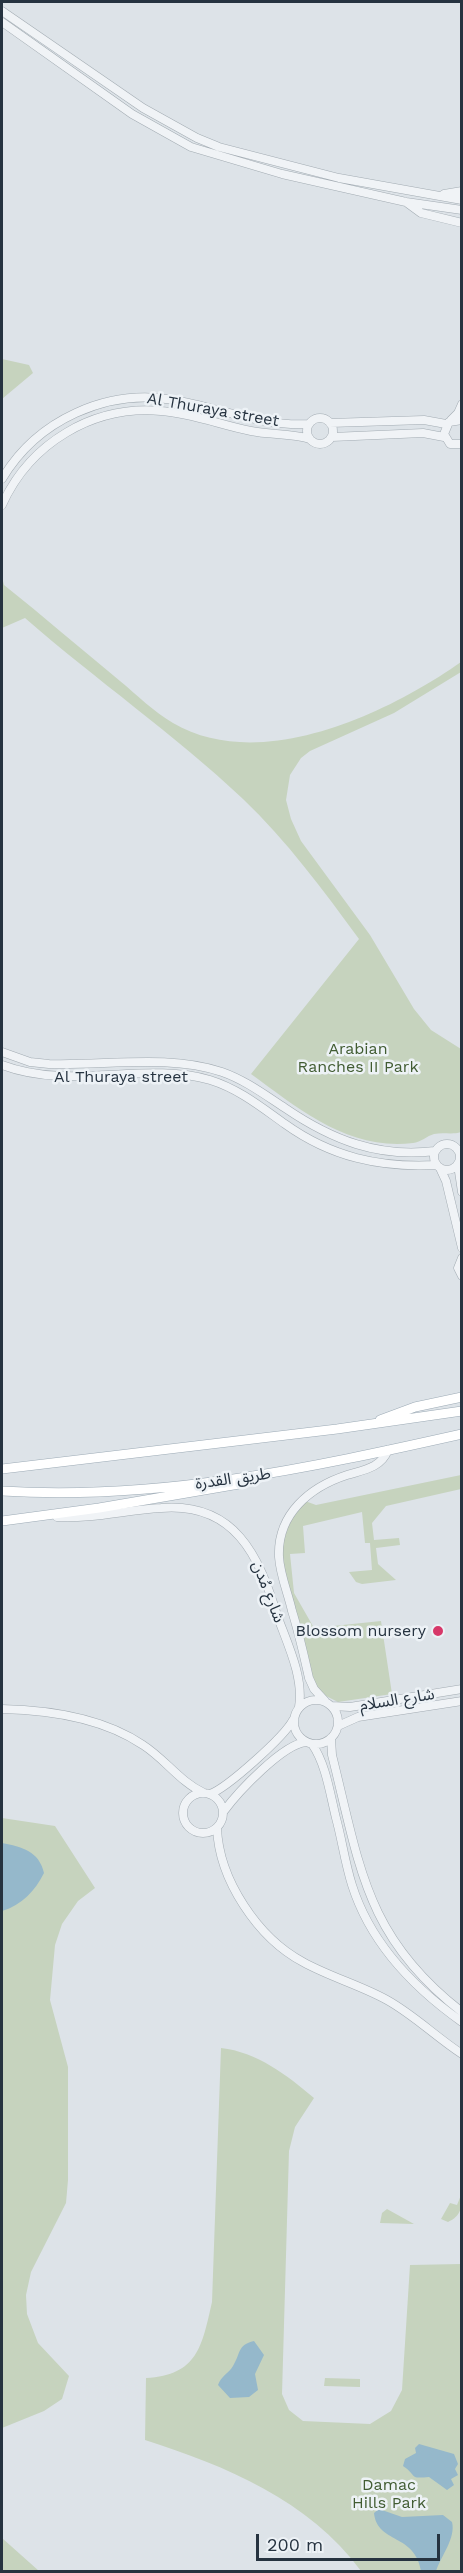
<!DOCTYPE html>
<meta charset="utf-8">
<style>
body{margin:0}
#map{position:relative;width:463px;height:2573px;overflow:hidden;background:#dde3e8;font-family:"Work Sans",sans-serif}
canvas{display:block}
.frame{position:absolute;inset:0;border:3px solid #263340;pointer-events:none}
.scale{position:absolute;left:256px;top:2534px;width:184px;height:27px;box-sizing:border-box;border:3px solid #263340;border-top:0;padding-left:8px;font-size:18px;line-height:21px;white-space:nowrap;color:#263340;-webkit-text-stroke:4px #edf2f6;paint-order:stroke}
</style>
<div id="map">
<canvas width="463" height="2573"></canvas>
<div class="frame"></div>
<div class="scale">200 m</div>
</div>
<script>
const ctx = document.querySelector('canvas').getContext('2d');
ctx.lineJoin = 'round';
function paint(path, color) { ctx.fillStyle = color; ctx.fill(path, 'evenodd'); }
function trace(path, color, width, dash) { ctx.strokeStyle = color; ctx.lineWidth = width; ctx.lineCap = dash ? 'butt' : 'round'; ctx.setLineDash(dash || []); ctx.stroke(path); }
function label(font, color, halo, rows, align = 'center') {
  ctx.font = font + ' "Work Sans","Noto Sans Arabic",sans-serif'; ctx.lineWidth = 5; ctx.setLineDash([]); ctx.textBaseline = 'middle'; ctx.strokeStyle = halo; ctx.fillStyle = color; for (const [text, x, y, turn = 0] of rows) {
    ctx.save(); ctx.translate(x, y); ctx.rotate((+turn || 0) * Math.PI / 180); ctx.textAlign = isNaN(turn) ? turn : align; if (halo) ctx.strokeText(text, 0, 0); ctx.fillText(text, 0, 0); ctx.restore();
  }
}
paint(new Path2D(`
 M 2,359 L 29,365 L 33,373 L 2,399 Z
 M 2,577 L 4,585 C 43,616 81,649 120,681 C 137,695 154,712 173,723 C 260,774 387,714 461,662 L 461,672 L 394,713 L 310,751 L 301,758 L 290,775 L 286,800 L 291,819 L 301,841 L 370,935 L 414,1009 L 431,1030 L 461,1049 L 461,1132 C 452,1135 444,1132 434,1134 C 427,1136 421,1142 413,1143 C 349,1151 299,1109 251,1074 L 359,939 C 323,890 287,841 243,799 C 174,734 96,680 25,618 L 2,628 Z
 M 461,1475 L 461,1489 L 386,1506 L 372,1523 L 374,1540 L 399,1538 L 400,1545 L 376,1548 L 378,1564 L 396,1580 L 362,1584 L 356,1582 L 349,1572 L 372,1570 L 370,1543 L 365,1543 L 362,1512 L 303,1526 L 305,1553 L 290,1554 L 294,1593 L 314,1628 L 381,1621 L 392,1694 L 338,1702 L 316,1691 L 279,1560 L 285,1526 L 305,1501 L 316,1505 Z
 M 2,1818 L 55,1826 L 95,1888 L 78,1901 L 62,1924 L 55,1945 L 50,2000 L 68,2067 L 68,2180 L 66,2203 L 31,2272 L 26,2295 L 27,2314 L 38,2343 L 69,2376 L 62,2399 L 44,2411 L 2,2428 Z
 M 221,2048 C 257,2052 287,2075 314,2098 L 295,2127 L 289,2151 L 282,2394 L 289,2410 L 303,2421 L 370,2424 L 391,2411 L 402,2390 L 410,2265 L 461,2264 L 461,2571 L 361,2571 C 309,2500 226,2466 145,2440 L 146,2378 C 198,2375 202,2346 212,2302 Z
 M 461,2195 C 462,2208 461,2216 448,2222 L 441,2219 L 450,2203 L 457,2205 Z
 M 387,2209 L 414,2224 L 380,2223 L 382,2213 Z
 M 325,2378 L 360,2379 L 360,2387 L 324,2386 Z
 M 2,2538 L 39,2571 L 2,2571 Z`), '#c6d3be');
paint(new Path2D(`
 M 2,1843 C 22,1847 39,1851 44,1873 C 35,1891 22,1905 2,1911 Z
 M 254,2341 L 264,2355 L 255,2374 L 258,2390 L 249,2397 L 230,2398 L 218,2385 C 221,2376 229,2373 233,2366 C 241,2353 237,2345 254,2341 Z
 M 419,2444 L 454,2454 L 458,2464 L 455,2469 L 458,2475 L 451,2479 L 454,2485 L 447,2490 L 429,2477 C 408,2479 418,2476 403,2466 L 405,2459 L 416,2453 L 415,2448 Z
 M 379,2509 L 402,2517 L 443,2515 L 452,2522 C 456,2538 441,2556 436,2571 L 421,2571 C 415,2533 377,2544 374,2513 Z`), '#95b8cb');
const minor = new Path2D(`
 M 2,11 L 143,108 L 197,138 L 219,147 L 339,178 L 462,200
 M 2,22 L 132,114 L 191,147 L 282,174 L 406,202 L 462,210
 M 444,194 L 462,191
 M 406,202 L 421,213 L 462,223
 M307 431a13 13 0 1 1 26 0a13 13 0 1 1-26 0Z
 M 451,420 L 458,413 L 462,404
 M 462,420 L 449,422 L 444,434 L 450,444 L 462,444
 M 330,423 L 424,420 L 446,424
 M 332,437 L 423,433 L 444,437
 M 2,479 C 37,420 107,388 174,400 C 219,408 263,427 309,424
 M 2,505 C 30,443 93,405 161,411 C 191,413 221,425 251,431 C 270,435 292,433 310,439
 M 2,1052 L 30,1062 L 49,1064 C 105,1066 168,1054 222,1072 C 245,1080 265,1095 285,1108 C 332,1140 378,1158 435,1151
 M 2,1065 C 71,1091 144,1061 210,1080 C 239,1089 261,1107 285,1124 C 331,1157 380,1168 436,1165
 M434 1157a13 13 0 1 1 26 0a13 13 0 1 1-26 0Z
 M 458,1165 L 462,1192
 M 440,1168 L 446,1181 L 462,1248
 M 462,1258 L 458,1268 L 462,1276
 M 57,1517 C 92,1519 126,1510 161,1508 C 235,1502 259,1556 277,1615 C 287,1643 304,1677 299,1707
 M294 1722a22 22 0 1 1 44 0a22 22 0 1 1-44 0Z
 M 325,1701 L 314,1689 L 309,1678 C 304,1656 299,1633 292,1611 C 288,1593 280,1575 279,1557 C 277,1514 310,1487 347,1475 C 363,1470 381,1468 388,1450
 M 332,1706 L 350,1707 L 462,1689
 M 2,1709 C 48,1710 103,1718 143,1745 C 165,1759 180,1782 204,1793
 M 338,1726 L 358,1717 L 462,1701
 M 331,1738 L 332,1755 C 360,1866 365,1937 462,2012
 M 312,1744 C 326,1764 330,1794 336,1818 C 342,1840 345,1863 352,1885 C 370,1942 414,1988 462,2022
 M183 1813a20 20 0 1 1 40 0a20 20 0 1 1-40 0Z
 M 210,1794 C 227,1788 284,1737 293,1720
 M 224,1811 C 238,1792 283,1744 306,1742
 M 217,1828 C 219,1880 258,1938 303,1962 C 330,1977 360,1985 387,2000 C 414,2015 436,2037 462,2054`);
const major = new Path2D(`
 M 380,1420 L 415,1407 L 462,1397
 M 2,1469 L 337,1429 L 462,1411
 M 2,1491 C 158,1501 310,1468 462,1434
 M 2,1521 L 99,1508 L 239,1484`);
trace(minor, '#a2abb2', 9);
trace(major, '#9caab5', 10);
trace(minor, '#f0f3f6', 8);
trace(major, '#fff', 9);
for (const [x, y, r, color] of [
 [438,1631,6,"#d73869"]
]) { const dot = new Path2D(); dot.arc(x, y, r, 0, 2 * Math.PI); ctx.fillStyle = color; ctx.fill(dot); trace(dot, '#edf2f6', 2); }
label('16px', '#263340', '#edf2f6', [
 ["Al Thuraya street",213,410,10],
 ["Al Thuraya street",121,1077],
 ["طريق القدرة",233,1479,-8],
 ["شارع مُدن",268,1592,69],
 ["شارع السلام",397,1700,-9]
]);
label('16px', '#415c32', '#edf2f6', [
 ["Arabian",358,1049],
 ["Ranches II Park",358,1067],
 ["Damac",389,2485],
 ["Hills Park",389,2503]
]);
label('16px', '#263340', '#edf2f6', [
 ["Blossom nursery",426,1631]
], 'right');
</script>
